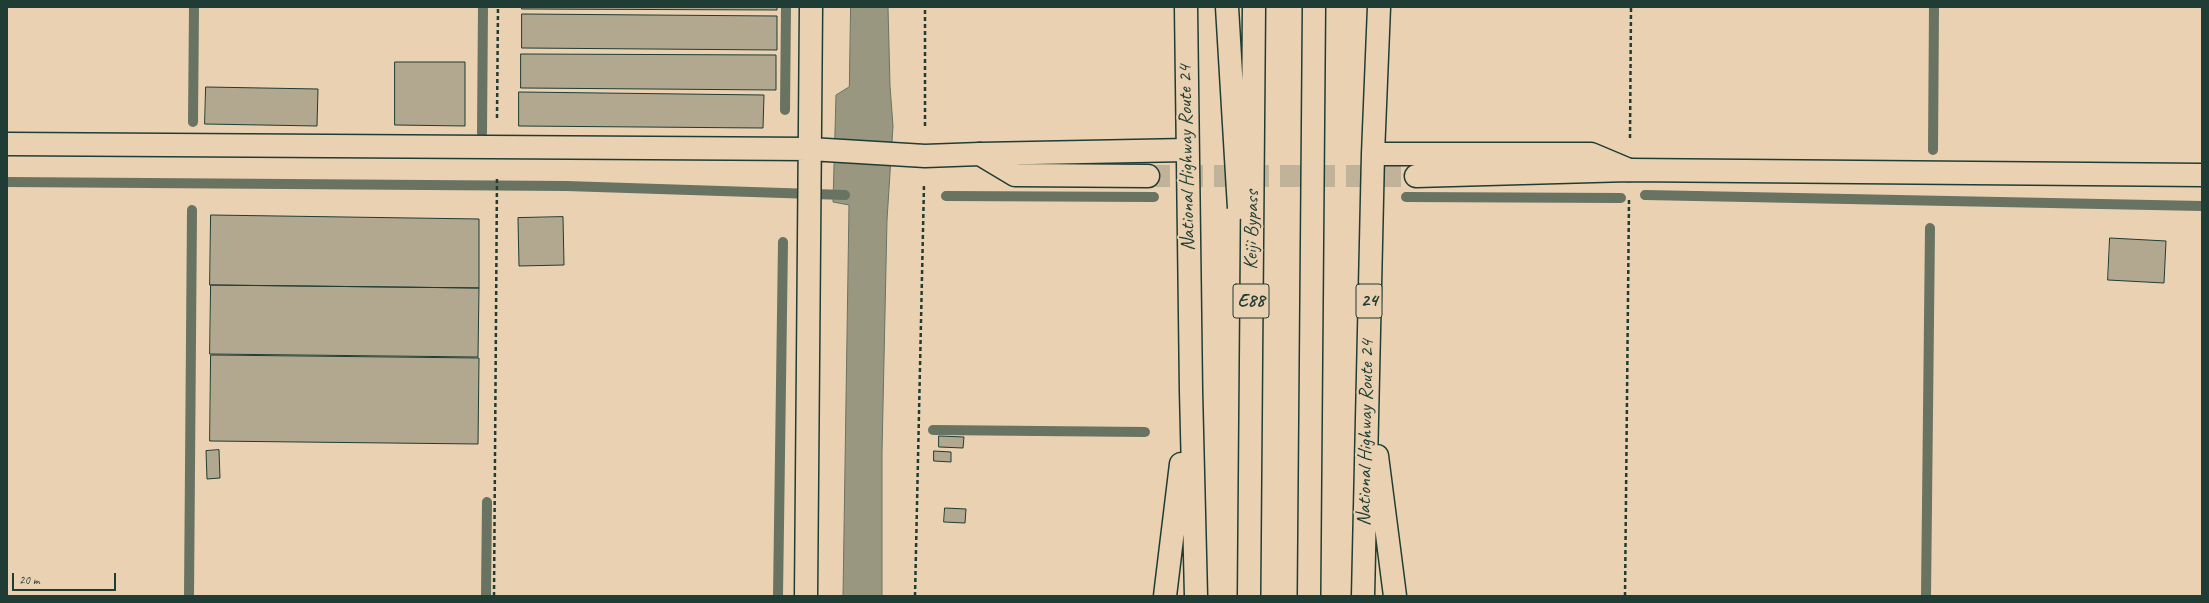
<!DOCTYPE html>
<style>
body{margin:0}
#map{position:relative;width:2209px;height:603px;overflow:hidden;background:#ead1b2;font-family:Caveat,sans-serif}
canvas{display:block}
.frame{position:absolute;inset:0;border:8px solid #1f3d34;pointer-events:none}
.scale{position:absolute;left:12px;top:573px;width:104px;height:18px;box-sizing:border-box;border:2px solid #1f3d34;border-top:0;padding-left:5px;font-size:12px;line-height:14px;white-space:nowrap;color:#1f3d34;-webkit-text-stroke:3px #ead1b2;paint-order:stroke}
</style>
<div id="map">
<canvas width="2209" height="603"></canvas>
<div class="frame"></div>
<div class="scale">20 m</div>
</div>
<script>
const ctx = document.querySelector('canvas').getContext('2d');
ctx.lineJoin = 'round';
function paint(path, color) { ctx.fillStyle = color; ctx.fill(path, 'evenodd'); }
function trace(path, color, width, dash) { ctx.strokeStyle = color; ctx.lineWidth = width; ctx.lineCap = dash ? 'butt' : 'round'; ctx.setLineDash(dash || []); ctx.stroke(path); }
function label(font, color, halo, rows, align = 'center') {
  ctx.font = font + ' Caveat,sans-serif'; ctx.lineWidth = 4; ctx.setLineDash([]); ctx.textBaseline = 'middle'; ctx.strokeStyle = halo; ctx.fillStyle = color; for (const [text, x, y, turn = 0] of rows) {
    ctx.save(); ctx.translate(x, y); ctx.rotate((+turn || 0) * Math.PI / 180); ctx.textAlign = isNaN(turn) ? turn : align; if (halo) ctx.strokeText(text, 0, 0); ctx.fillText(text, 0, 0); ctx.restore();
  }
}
const water = new Path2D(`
 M 851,7 L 888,7 L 890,86 L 893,126 L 887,220 L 882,452 L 882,596 L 843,596 L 849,205 L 833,202 L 836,95 L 849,87 Z`);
paint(water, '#999780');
trace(water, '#687362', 1);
trace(new Path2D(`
 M 785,110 L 786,7
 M 193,122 L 194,7
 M 482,133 L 483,7
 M 1933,150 L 1934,7
 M 7,182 L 566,186 L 845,195
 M 1645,195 L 2202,206
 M 946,196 L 1154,197
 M 1406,197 L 1621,198
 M 933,430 L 1145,432
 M 189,596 L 192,210
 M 486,596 L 487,502
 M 778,596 L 783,242
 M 1926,596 L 1930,228`), '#687362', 10);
const building = new Path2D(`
 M 522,7 L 777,7 L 777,10 L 522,9 Z
 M 522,14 L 777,16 L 777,50 L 522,48 Z
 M 521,54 L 776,55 L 776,90 L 521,88 Z
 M 395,62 L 465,62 L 465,126 L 395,125 Z
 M 206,87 L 318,89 L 317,126 L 205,124 Z
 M 519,92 L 764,95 L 763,128 L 519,126 Z
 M 211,215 L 479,219 L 479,288 L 210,285 Z
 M 563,217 L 564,265 L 519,266 L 518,218 Z
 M 2110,238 L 2166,241 L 2164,283 L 2108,280 Z
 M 211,285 L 479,288 L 478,357 L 210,354 Z
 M 211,355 L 479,358 L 478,444 L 210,441 Z
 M 939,436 L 964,437 L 963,448 L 939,447 Z
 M 219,450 L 220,478 L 207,479 L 206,451 Z
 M 934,451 L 951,452 L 951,462 L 934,461 Z
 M 945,508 L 966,509 L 965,523 L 944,522 Z`);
paint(building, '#b2a78f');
trace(building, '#1f3d34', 1);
trace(new Path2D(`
 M 1148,176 L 1416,176`), '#c1b399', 22, [22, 11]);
const minor = new Path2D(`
 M 7,144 L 810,149 L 925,156 L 980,154 L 1015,175 L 1148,176
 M 1416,176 L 1629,170 L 2202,175
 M 806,596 L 811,7`);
const trunk = new Path2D(`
 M 1186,7 L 1191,391 L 1196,596
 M 980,154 L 1187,150
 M 1373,154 L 1591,154 L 1629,170
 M 1377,456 L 1395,596
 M 1165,596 L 1181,464
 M 1363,596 L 1373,154 L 1379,7`);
trace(minor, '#1f3d34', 25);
trace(trunk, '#1f3d34', 25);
trace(new Path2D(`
 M 497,118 L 498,7
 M 925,126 L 925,7
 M 1630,138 L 1631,7
 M 494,596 L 497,177
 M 915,596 L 924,185
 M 1625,596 L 1629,199`), '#1f3d34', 2.5, [4, 3]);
trace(minor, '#ead1b2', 22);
trace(trunk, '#ead1b2', 22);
const motorwayBridge = new Path2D(`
 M 1227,7 L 1239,208
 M 1249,596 L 1254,7
 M 1309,596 L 1314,7`);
trace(motorwayBridge, '#1f3d34', 25, []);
trace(motorwayBridge, '#ead1b2', 22);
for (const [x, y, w] of [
 [1251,301,36],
 [1369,301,26]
]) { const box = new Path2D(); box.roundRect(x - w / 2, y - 17, w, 34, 3); ctx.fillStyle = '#ead1b2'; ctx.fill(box); trace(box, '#1f3d34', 1); }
label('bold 19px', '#1f3d34', null, [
 ["E88",1251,301],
 ["24",1369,301]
]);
label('20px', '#1f3d34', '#ead1b2', [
 ["National Highway Route 24",1187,158,-91],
 ["Keiji Bypass",1252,230,-89],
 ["National Highway Route 24",1366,433,-89]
]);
</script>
